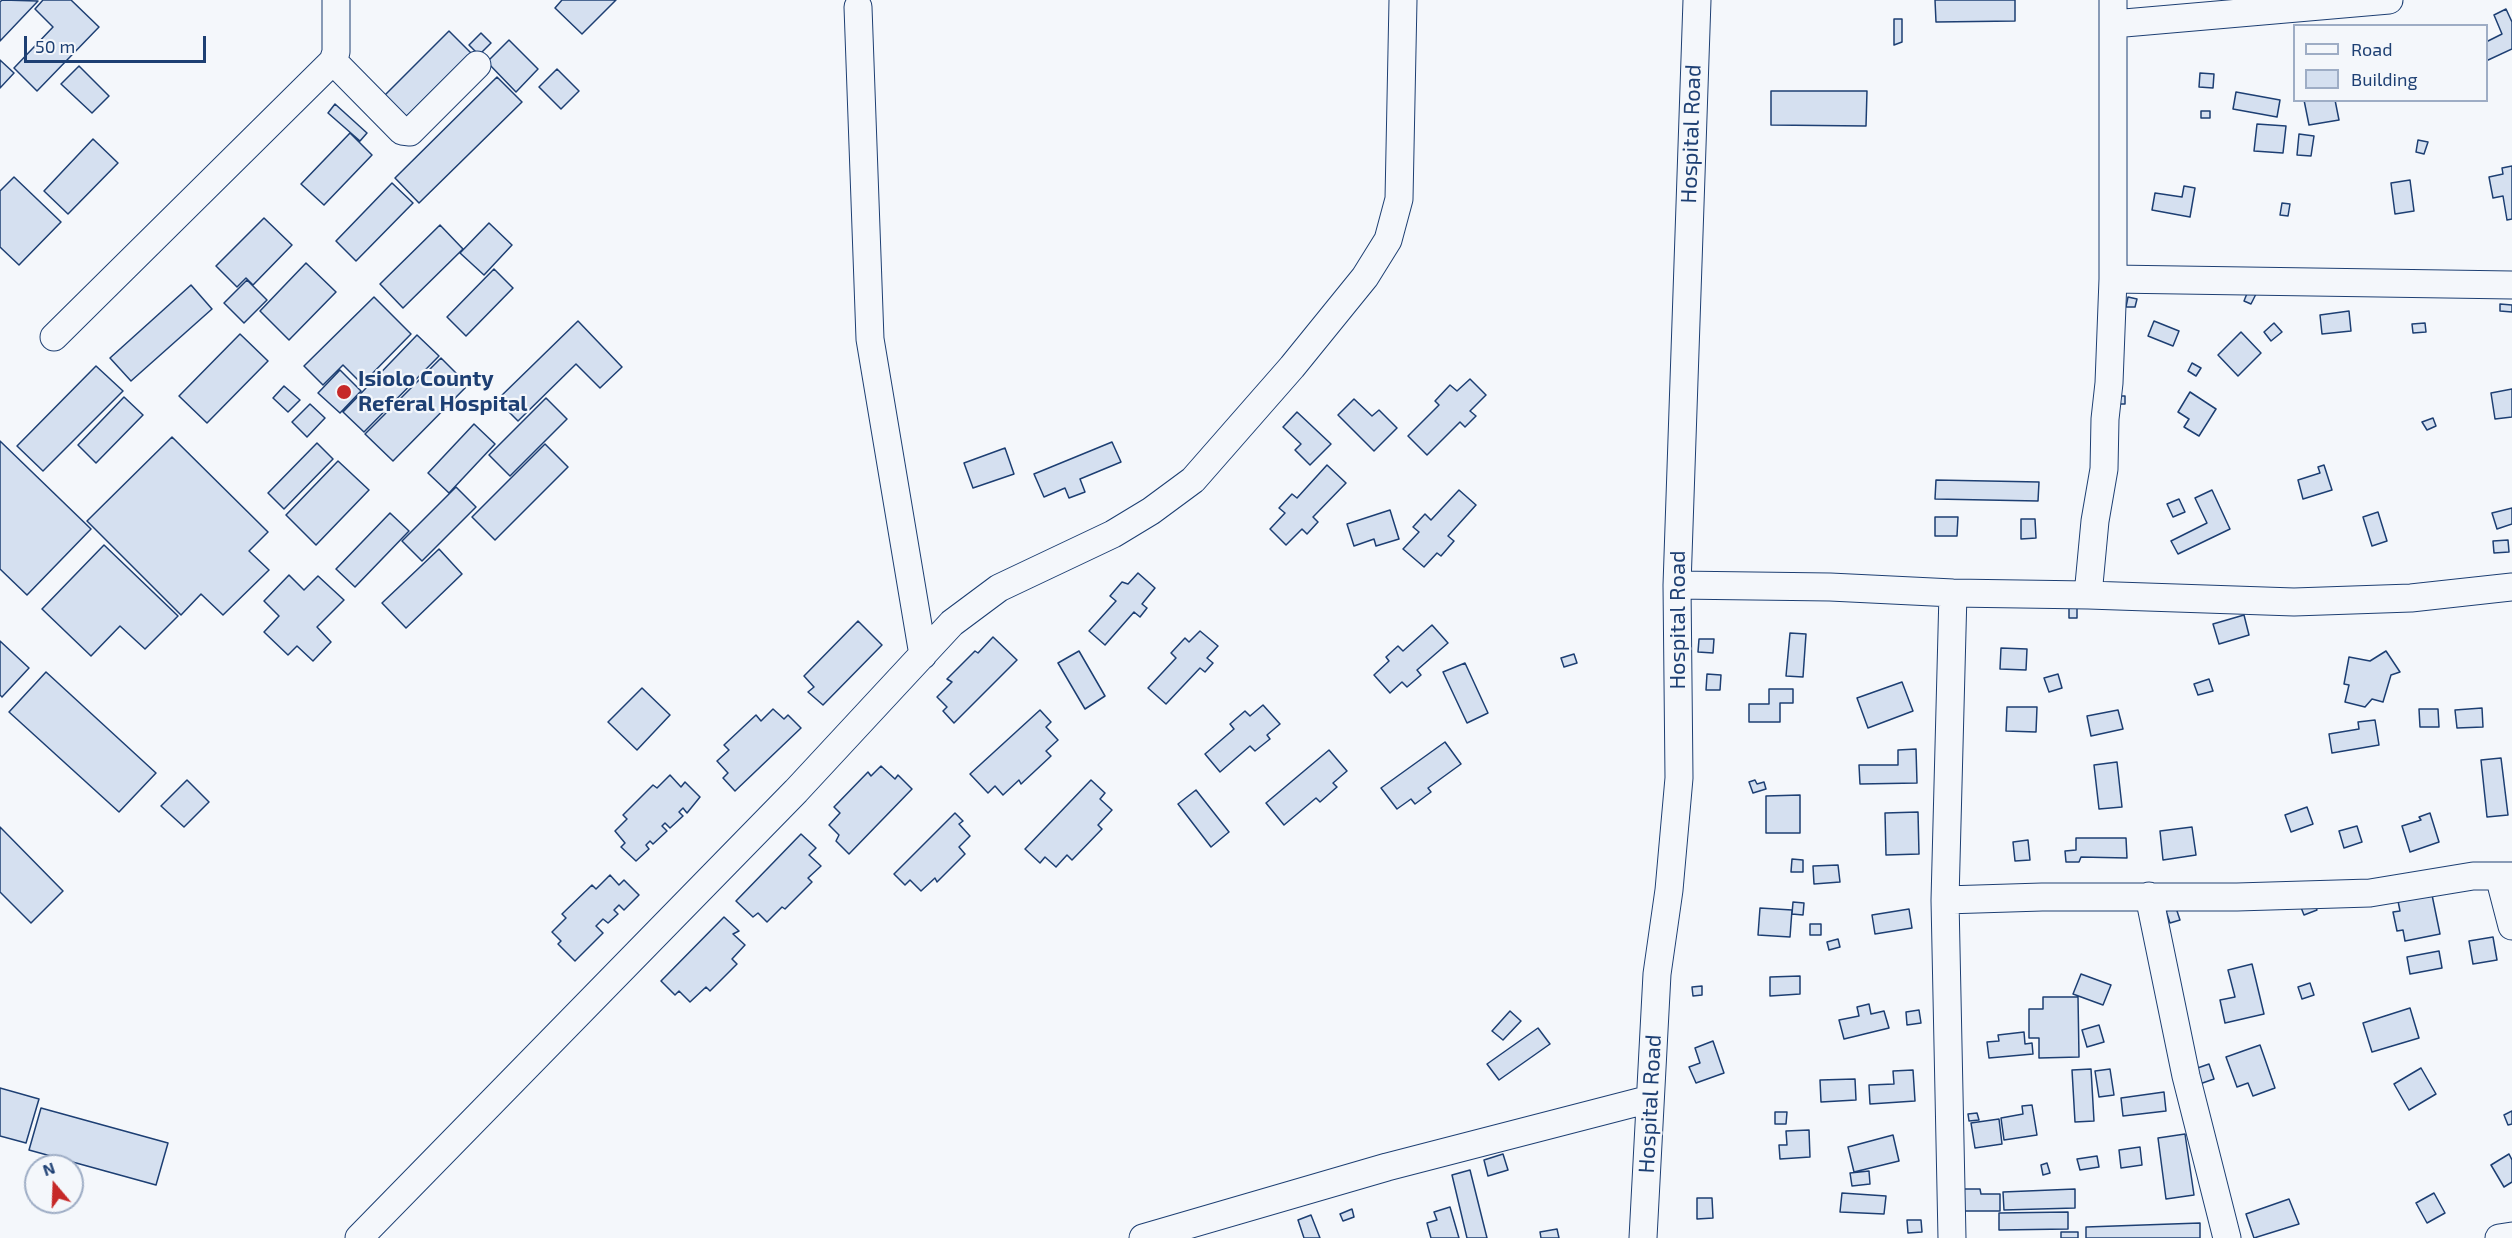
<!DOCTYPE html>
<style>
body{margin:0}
#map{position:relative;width:2512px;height:1238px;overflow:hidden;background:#f4f7fb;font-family:"Exo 2",sans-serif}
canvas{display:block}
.legend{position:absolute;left:2293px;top:24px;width:195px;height:78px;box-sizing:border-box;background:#f4f7fb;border:2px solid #9eadc5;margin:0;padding:8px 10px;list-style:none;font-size:18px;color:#1d3f73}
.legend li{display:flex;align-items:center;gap:12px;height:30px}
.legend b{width:30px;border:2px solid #9eadc5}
.north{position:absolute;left:24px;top:1154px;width:60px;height:60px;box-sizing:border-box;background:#f4f7fb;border:2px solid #9eadc5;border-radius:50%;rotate:341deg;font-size:16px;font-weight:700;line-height:24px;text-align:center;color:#1d3f73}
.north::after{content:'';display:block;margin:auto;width:21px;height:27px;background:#c62828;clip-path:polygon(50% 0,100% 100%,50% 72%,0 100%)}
.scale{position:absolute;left:24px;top:36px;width:182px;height:27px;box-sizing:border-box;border:3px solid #1d3f73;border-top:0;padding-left:8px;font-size:18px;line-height:21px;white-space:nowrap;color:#1d3f73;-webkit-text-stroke:4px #f4f7fb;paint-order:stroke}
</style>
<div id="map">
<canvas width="2512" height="1238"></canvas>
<ul class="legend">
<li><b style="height:8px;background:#f4f7fb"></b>Road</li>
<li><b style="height:16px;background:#d5e0f0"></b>Building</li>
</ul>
<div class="north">N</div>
<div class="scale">50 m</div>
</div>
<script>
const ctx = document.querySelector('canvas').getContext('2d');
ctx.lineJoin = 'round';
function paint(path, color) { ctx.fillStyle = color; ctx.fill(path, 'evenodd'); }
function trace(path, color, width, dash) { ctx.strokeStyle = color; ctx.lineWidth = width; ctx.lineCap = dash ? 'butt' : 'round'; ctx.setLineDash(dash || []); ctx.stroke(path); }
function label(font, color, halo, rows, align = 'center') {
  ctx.font = font + ' "Exo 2",sans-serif'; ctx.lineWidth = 4.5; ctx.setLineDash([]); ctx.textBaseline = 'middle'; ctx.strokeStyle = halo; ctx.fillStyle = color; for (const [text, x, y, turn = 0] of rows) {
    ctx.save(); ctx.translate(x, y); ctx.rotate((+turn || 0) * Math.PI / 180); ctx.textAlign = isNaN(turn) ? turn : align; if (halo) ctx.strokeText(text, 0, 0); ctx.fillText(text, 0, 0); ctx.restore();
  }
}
const building = new Path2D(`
 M 2,0 L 38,1 L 0,41 L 0,2 Z
 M 43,0 L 71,0 L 99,27 L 37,91 L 14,68 L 53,27 L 35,9 Z
 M 562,0 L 616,0 L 582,34 L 555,8 Z
 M 1935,0 L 2015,0 L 2015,21 L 1936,22 Z
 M 2506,9 L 2512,22 L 2512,49 L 2486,61 L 2486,42 L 2502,34 L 2494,15 Z
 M 1894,19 L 1902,19 L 1902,42 L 1894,45 Z
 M 449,31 L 471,53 L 406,117 L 385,95 Z
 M 481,33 L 491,43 L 479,55 L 469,45 Z
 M 509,40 L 538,69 L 516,92 L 487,62 Z
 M 0,60 L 14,73 L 0,88 Z
 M 79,66 L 109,96 L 92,113 L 61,84 Z
 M 557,69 L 579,91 L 561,109 L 539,87 Z
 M 2200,73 L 2214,74 L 2213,88 L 2199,87 Z
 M 497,77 L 522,102 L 419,203 L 395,178 Z
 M 1771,91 L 1867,91 L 1866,126 L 1771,125 Z
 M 2236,92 L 2280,100 L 2277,117 L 2233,109 Z
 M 2304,100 L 2335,100 L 2339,120 L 2309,125 Z
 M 335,104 L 367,133 L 360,141 L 328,113 Z
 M 2201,111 L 2210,111 L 2210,118 L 2201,118 Z
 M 2257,124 L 2286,126 L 2283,153 L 2254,151 Z
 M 350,133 L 372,155 L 324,205 L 301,184 Z
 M 2299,134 L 2314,136 L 2311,156 L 2297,155 Z
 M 93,139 L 118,163 L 68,214 L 44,191 Z
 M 2418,140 L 2428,142 L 2424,154 L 2416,152 Z
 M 2512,166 L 2512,219 L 2507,220 L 2503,196 L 2493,198 L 2489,177 L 2503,174 L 2502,168 Z
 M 14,177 L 61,222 L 19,265 L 0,247 L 0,191 Z
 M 2410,180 L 2414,211 L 2395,214 L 2391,183 Z
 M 392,183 L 413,203 L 356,261 L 336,241 Z
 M 2184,186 L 2195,188 L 2190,217 L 2152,210 L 2155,193 L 2182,197 Z
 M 2282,203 L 2290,204 L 2288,216 L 2280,215 Z
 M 264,218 L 292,245 L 253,285 L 246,278 L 237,287 L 216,266 Z
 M 489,223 L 512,245 L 484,275 L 460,253 Z
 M 440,225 L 463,249 L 403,308 L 380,284 Z
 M 306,263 L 336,292 L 289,340 L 260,311 Z
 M 494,269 L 513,288 L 466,336 L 447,317 Z
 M 247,280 L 267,300 L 244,323 L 224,303 Z
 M 191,285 L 212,309 L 131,381 L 110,358 Z
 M 2248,291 L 2256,294 L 2251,304 L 2244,301 Z
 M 374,297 L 411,334 L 362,384 L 343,365 L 323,385 L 304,366 Z
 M 2128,297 L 2137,299 L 2135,307 L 2126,307 Z
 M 2500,304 L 2512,305 L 2512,312 L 2500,311 Z
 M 2349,311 L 2351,331 L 2322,334 L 2320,315 Z
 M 578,321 L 622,367 L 600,388 L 576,364 L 518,421 L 497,400 Z
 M 2154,321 L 2179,331 L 2173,346 L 2148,336 Z
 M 2274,323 L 2282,332 L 2271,341 L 2264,332 Z
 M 2425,323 L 2426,332 L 2413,333 L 2412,324 Z
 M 2241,332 L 2261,353 L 2238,376 L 2218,355 Z
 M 240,334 L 268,361 L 207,423 L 179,396 Z
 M 417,335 L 439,356 L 364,432 L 343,412 Z
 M 441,358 L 468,385 L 393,461 L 365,434 Z
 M 2192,363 L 2201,368 L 2196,376 L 2188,371 Z
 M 96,366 L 123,391 L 43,471 L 17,446 Z
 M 340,370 L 361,391 L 340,413 L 318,393 Z
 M 1470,379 L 1486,395 L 1470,411 L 1476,416 L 1465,427 L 1460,422 L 1427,455 L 1408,436 L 1439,405 L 1435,401 L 1450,385 L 1457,391 Z
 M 284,386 L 300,400 L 288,412 L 273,398 Z
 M 2512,389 L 2512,417 L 2495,419 L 2491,393 Z
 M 2190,392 L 2216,409 L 2199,436 L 2184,427 L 2189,419 L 2178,412 Z
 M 2116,396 L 2125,396 L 2125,404 L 2117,404 Z
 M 124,397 L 143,415 L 96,463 L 78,445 Z
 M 546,398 L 567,419 L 510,476 L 489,455 Z
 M 1354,399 L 1372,416 L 1379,410 L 1397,428 L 1374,451 L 1338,415 Z
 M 310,404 L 325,418 L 307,437 L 292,422 Z
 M 1297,412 L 1331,444 L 1310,465 L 1295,450 L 1301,444 L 1283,427 Z
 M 2433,418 L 2436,426 L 2427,430 L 2422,422 Z
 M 474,424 L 495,444 L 449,493 L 428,473 Z
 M 172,437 L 268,532 L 249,551 L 269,570 L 223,615 L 201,594 L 181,615 L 87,521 Z
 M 0,441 L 91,529 L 27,595 L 0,569 Z
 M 1112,442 L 1121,462 L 1080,479 L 1085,492 L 1069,498 L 1065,488 L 1044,497 L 1034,474 Z
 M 317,443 L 333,459 L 284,509 L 268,493 Z
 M 545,444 L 568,467 L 495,540 L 472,517 Z
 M 1005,448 L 1014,474 L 973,488 L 964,463 Z
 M 338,461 L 369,490 L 316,545 L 286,515 Z
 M 1327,465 L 1346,483 L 1313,517 L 1318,522 L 1307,534 L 1302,529 L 1286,545 L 1270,529 L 1285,513 L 1279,508 L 1292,494 L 1297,498 Z
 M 2324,465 L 2332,490 L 2303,499 L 2298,480 L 2320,473 L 2318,467 Z
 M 1936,480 L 2039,482 L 2038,501 L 1935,499 Z
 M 456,487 L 476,507 L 422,561 L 402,541 Z
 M 1459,490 L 1476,505 L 1448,536 L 1454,541 L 1441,556 L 1437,553 L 1424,567 L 1403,549 L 1419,532 L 1413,527 L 1425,514 L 1431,520 Z
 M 2212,490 L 2230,529 L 2178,554 L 2171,541 L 2207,523 L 2195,498 Z
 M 2179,499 L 2185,512 L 2173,517 L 2167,504 Z
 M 2512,508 L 2512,524 L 2497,529 L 2492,513 Z
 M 1390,510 L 1399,539 L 1376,546 L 1374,539 L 1354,546 L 1347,524 Z
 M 2378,512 L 2387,541 L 2372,546 L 2363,517 Z
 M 390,513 L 409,531 L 355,587 L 336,569 Z
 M 1935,517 L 1958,517 L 1957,536 L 1935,536 Z
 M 2021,519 L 2035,519 L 2036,538 L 2021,539 Z
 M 2508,540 L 2509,552 L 2494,553 L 2493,541 Z
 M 104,545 L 178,616 L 145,649 L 120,626 L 91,656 L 42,609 Z
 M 439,549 L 462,574 L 406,628 L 382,603 Z
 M 1138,573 L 1155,588 L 1142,604 L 1147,608 L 1140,617 L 1134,612 L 1105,645 L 1089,631 L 1116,601 L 1110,596 L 1122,582 L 1128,584 Z
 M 289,575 L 304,590 L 318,576 L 344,600 L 317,627 L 331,642 L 313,661 L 297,646 L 288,655 L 264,632 L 279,616 L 264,601 Z
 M 2069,607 L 2077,607 L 2077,618 L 2069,618 Z
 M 2244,615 L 2249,635 L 2219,644 L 2213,624 Z
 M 858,621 L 882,645 L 823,705 L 808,692 L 814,687 L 804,676 Z
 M 1432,625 L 1448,643 L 1417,670 L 1421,675 L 1407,687 L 1402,682 L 1390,693 L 1374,675 L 1389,661 L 1386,657 L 1398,646 L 1403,651 Z
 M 1200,631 L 1218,646 L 1207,658 L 1213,663 L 1205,672 L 1200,668 L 1166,704 L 1148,688 L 1176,658 L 1171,653 L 1185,638 L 1189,642 Z
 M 1790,633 L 1806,634 L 1803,677 L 1786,676 Z
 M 993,637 L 1017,660 L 954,723 L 943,711 L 947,707 L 937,697 L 952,682 L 947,679 L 975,651 L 978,653 Z
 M 1699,639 L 1714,639 L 1713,653 L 1698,652 Z
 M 0,641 L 29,668 L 2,697 L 0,695 Z
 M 2001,648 L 2027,649 L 2026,670 L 2000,669 Z
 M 1079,651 L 1105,696 L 1085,709 L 1058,663 Z
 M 2386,651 L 2400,672 L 2391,675 L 2383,702 L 2372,699 L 2365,707 L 2345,702 L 2349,685 L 2344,684 L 2349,657 L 2370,661 Z
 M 1574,654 L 1577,663 L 1564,667 L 1561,658 Z
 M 1465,663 L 1488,713 L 1467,723 L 1443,672 Z
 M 46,672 L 156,773 L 119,812 L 9,712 Z
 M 1707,674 L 1721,675 L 1720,690 L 1706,690 Z
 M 2058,674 L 2062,688 L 2049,692 L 2044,678 Z
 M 2209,679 L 2213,691 L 2198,695 L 2194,684 Z
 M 1902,682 L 1913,711 L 1868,728 L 1857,698 Z
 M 642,688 L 670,715 L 637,750 L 608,722 Z
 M 1769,689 L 1793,689 L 1793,703 L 1780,703 L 1780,722 L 1749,722 L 1749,704 L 1769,704 Z
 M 1263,705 L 1280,724 L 1267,735 L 1270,739 L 1255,751 L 1250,746 L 1220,772 L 1205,754 L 1234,729 L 1230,724 L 1245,711 L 1250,716 Z
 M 2007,707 L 2037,707 L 2036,732 L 2006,731 Z
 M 2482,708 L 2483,727 L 2457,728 L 2455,710 Z
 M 773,709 L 784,719 L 788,715 L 801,728 L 735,791 L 723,778 L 728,773 L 717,761 L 729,750 L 724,745 L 756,715 L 761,721 Z
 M 2419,709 L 2438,709 L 2439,727 L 2420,727 Z
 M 1040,710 L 1051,722 L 1046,727 L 1058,740 L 1046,751 L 1051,756 L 1021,784 L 1019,780 L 1003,795 L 995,786 L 988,793 L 970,774 Z
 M 2118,710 L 2123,729 L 2091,736 L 2087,716 Z
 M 2375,720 L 2379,745 L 2332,753 L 2329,734 L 2359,729 L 2358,722 Z
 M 1445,742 L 1461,764 L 1428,788 L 1431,792 L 1415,804 L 1411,799 L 1397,809 L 1381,788 Z
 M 1916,749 L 1917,783 L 1860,784 L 1859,765 L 1898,765 L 1898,750 Z
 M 1329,750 L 1347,771 L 1333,783 L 1337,787 L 1320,802 L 1316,798 L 1284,825 L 1266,803 Z
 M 2501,758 L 2508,815 L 2487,817 L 2481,760 Z
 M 2117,762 L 2122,807 L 2099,809 L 2094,765 Z
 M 881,766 L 895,779 L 898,775 L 912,789 L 849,854 L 836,841 L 839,835 L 829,825 L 840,813 L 834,807 L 868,772 L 871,776 Z
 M 670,775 L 681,787 L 685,782 L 700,797 L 687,813 L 683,808 L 679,812 L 683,816 L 670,828 L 665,823 L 662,826 L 667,831 L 653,844 L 650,841 L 646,845 L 649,849 L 636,861 L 621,847 L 625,843 L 615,831 L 627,819 L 623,815 L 653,785 L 657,788 Z
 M 187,780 L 209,802 L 184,827 L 161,806 Z
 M 1091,780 L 1105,793 L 1100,799 L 1112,810 L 1098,825 L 1102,829 L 1072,860 L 1067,855 L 1056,867 L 1045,857 L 1040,863 L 1025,849 Z
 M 1755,780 L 1757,784 L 1764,782 L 1766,789 L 1753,793 L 1749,782 Z
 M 1196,790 L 1229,832 L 1211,847 L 1178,804 Z
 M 1800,795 L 1800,833 L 1766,833 L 1766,796 Z
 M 2307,807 L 2313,824 L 2291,832 L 2285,815 Z
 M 1918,812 L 1919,854 L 1886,855 L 1885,813 Z
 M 955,813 L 963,821 L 959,824 L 970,836 L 959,847 L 965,854 L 937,882 L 935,878 L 921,891 L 910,880 L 905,885 L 894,874 Z
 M 2430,813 L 2439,842 L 2410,852 L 2402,826 L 2421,820 L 2419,817 Z
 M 2357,826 L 2362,842 L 2344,848 L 2339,831 Z
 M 0,827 L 63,891 L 31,923 L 0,892 Z
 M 2192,827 L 2196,855 L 2163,860 L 2160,831 Z
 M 801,834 L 816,848 L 809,855 L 821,866 L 808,878 L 812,882 L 785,909 L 782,907 L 767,922 L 758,913 L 753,917 L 736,901 Z
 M 2076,838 L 2126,838 L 2127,858 L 2081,857 L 2079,862 L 2066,862 L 2065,851 L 2076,850 Z
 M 2028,840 L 2030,860 L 2015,861 L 2013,842 Z
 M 1792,859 L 1803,860 L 1803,872 L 1791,872 Z
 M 1838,865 L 1840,882 L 1814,884 L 1813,866 Z
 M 610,875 L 619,885 L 624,880 L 639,895 L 624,910 L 619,905 L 614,910 L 618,914 L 608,923 L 603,919 L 596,926 L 603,933 L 575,961 L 558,944 L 561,941 L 552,932 L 566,918 L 562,914 L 592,885 L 596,889 Z
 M 2431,890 L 2440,934 L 2405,941 L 2403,930 L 2397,931 L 2393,912 L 2400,911 L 2397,896 Z
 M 2313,901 L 2317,910 L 2304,915 L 2300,905 Z
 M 1793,902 L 1804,903 L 1803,915 L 1792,914 Z
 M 1760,908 L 1792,910 L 1790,937 L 1758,935 Z
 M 2176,908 L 2180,920 L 2170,923 L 2166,911 Z
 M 1909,909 L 1912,928 L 1875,934 L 1872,915 Z
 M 724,917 L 739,931 L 733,934 L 745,945 L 732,959 L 737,964 L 710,991 L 706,987 L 690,1002 L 679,991 L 675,995 L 661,981 Z
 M 1810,924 L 1821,924 L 1821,935 L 1810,935 Z
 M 2493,937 L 2497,960 L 2473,964 L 2469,941 Z
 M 1838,939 L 1840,947 L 1829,950 L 1827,942 Z
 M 2439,951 L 2442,968 L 2410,974 L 2407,957 Z
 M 2252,964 L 2264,1014 L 2225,1023 L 2220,1000 L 2235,997 L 2228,970 Z
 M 2081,974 L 2111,985 L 2103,1005 L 2073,994 Z
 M 1800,976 L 1800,994 L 1770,996 L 1770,977 Z
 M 2310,983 L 2314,995 L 2302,999 L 2298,987 Z
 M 1702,986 L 1702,995 L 1693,996 L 1692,987 Z
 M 2043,997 L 2078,997 L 2079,1057 L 2039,1058 L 2039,1038 L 2029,1038 L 2029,1009 L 2043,1009 Z
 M 1869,1004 L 1871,1014 L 1884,1011 L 1889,1028 L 1844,1039 L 1839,1020 L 1859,1016 L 1857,1007 Z
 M 2410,1008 L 2419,1038 L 2372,1052 L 2363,1023 Z
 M 1919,1010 L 1921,1023 L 1907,1025 L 1906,1012 Z
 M 1510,1011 L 1521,1021 L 1503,1040 L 1492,1031 Z
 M 2099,1025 L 2104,1042 L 2087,1047 L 2082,1030 Z
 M 1538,1028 L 1550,1044 L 1499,1080 L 1487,1064 Z
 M 2024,1032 L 2025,1044 L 2032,1043 L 2033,1054 L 1989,1058 L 1987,1042 L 1999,1041 L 1998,1035 Z
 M 1713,1041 L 1724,1073 L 1696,1083 L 1689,1067 L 1700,1063 L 1695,1048 Z
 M 2260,1045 L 2275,1088 L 2253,1096 L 2248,1083 L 2237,1087 L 2226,1057 Z
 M 2209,1064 L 2214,1079 L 2194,1086 L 2189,1071 Z
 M 2421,1068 L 2436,1094 L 2409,1110 L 2394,1084 Z
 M 2091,1069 L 2094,1121 L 2075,1122 L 2072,1070 Z
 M 2110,1069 L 2114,1095 L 2099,1097 L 2095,1071 Z
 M 1913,1070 L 1915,1101 L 1870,1104 L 1869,1085 L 1894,1084 L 1893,1071 Z
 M 1855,1079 L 1856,1100 L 1821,1102 L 1820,1080 Z
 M 0,1088 L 39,1099 L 26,1143 L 0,1136 Z
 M 2164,1092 L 2166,1111 L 2123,1116 L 2121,1098 Z
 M 2032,1105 L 2037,1135 L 2004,1140 L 2001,1118 L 2023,1114 L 2022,1106 Z
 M 41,1108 L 168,1143 L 156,1185 L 29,1150 Z
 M 2512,1111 L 2512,1124 L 2508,1125 L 2504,1115 Z
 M 1775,1112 L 1787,1112 L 1786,1124 L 1775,1124 Z
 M 1977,1113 L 1979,1120 L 1969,1121 L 1968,1114 Z
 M 1999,1119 L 2002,1144 L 1975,1148 L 1971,1123 Z
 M 1809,1130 L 1810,1157 L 1780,1159 L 1779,1145 L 1787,1145 L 1786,1131 Z
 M 2185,1134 L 2194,1195 L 2166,1199 L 2158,1138 Z
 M 1893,1135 L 1899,1161 L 1854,1172 L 1848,1147 Z
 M 2140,1147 L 2142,1165 L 2121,1168 L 2119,1150 Z
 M 1503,1154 L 1508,1170 L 1488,1176 L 1484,1160 Z
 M 2509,1154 L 2512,1160 L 2512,1182 L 2504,1187 L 2491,1165 Z
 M 2097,1156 L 2099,1167 L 2080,1170 L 2077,1159 Z
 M 2047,1163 L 2050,1173 L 2043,1175 L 2041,1165 Z
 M 1470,1170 L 1487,1238 L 1467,1238 L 1452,1175 Z
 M 1869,1171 L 1870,1184 L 1852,1186 L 1850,1173 Z
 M 1961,1189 L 1980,1189 L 1981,1194 L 2000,1194 L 2000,1211 L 1961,1211 Z
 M 2075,1189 L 2075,1208 L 2004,1210 L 2003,1192 Z
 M 1842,1193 L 1886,1196 L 1884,1214 L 1840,1212 Z
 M 2434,1193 L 2445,1213 L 2427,1223 L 2416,1203 Z
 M 1697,1198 L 1712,1198 L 1713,1218 L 1697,1219 Z
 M 2289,1199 L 2299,1224 L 2254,1238 L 2246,1214 Z
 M 1450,1207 L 1459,1238 L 1431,1238 L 1427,1223 L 1437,1220 L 1434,1212 Z
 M 1352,1209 L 1354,1217 L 1343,1221 L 1340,1214 Z
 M 2068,1212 L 2068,1229 L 1999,1230 L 1999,1213 Z
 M 1311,1215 L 1320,1238 L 1304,1238 L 1298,1220 Z
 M 1907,1220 L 1921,1220 L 1922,1232 L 1908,1233 Z
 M 2200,1223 L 2200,1238 L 2086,1238 L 2086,1227 Z
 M 1557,1229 L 1559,1238 L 1541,1238 L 1540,1232 Z
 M 2061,1232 L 2078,1232 L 2078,1238 L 2061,1238 Z`);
paint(building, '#d5e0f0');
trace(building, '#1d3f73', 1.5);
const minor = new Path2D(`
 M 858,7 L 870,339 L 923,655
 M 2113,24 L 2389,0
 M 333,61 L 402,131 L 410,132 L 477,65
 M 2113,279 L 2512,285
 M 54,337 L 333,61 L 336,52 L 336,0
 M 1677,585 L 1830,587 L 1953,593 L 2088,595 L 2294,602 L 2411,598 L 2512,587
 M 2088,595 L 2095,521 L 2104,469 L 2105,419 L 2109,383 L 2113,279 L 2113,0
 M 2499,876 L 2512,926
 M 2149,896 L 2186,1076 L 2227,1238
 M 1945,900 L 2042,897 L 2237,897 L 2370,893 L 2473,876 L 2512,876
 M 359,1238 L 796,791 L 952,623 L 999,588 L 1113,534 L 1151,511 L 1193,480 L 1292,367 L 1365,277 L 1388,240 L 1399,199 L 1403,0
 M 1143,1238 L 1387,1167 L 1650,1099
 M 1643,1238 L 1657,974 L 1669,890 L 1679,778 L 1677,585 L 1697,0
 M 1952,1238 L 1945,900 L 1953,593
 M 2499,1238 L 2512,1236`);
trace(minor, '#1d3f73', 29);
trace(minor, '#f4f7fb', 27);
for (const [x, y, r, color] of [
 [344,392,8,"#c62828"]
]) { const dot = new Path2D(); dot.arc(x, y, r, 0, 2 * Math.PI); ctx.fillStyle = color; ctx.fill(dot); trace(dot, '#f4f7fb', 2); }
label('22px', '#1d3f73', '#f4f7fb', [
 ["Hospital Road",1691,134,-88],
 ["Hospital Road",1678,620,-90],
 ["Hospital Road",1650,1104,-87]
]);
label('bold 22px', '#1d3f73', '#f4f7fb', [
 ["Isiolo County",358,379],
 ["Referal Hospital",358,404]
], 'left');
</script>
